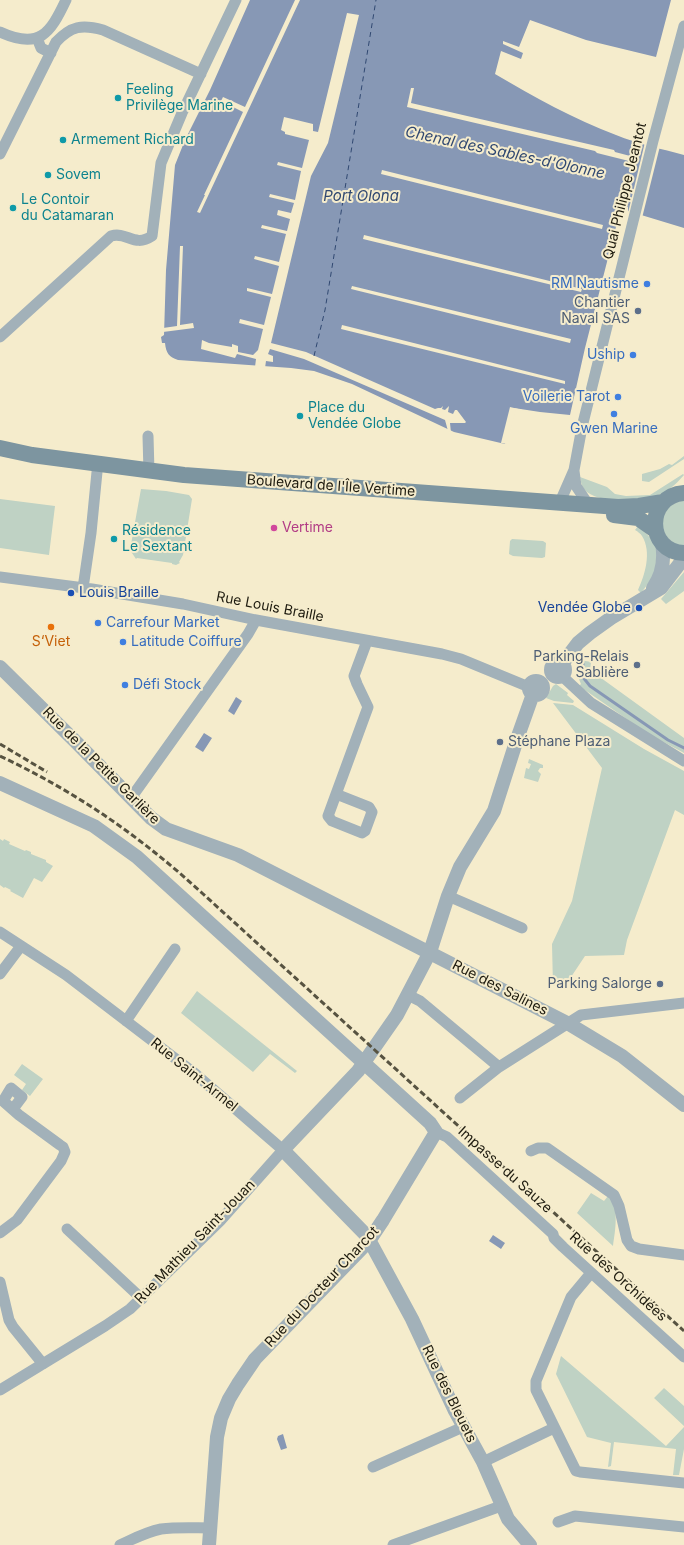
<!DOCTYPE html>
<meta charset="utf-8">
<style>
body{margin:0}
canvas{display:block;background:#f5eccc}
</style>
<canvas width="684" height="1545"></canvas>
<script>
const ctx = document.querySelector('canvas').getContext('2d');
ctx.lineJoin = 'round';
function paint(path, color) { ctx.fillStyle = color; ctx.fill(path, 'evenodd'); }
function trace(path, color, width, dash) { ctx.strokeStyle = color; ctx.lineWidth = width; ctx.lineCap = dash ? 'butt' : 'round'; ctx.setLineDash(dash || []); ctx.stroke(path); }
function label(font, color, halo, rows, align = 'center') {
  ctx.font = font + ' Inter,sans-serif'; ctx.lineWidth = 4; ctx.setLineDash([]); ctx.textBaseline = 'middle'; ctx.strokeStyle = halo; ctx.fillStyle = color; for (const [text, x, y, turn = 0] of rows) {
    ctx.save(); ctx.translate(x, y); ctx.rotate((+turn || 0) * Math.PI / 180); ctx.textAlign = isNaN(turn) ? turn : align; if (halo) ctx.strokeText(text, 0, 0); ctx.fillText(text, 0, 0); ctx.restore();
  }
}
paint(new Path2D(`
 M 684,456 L 684,459 L 649,482 L 642,481 L 642,474 L 660,469 L 669,464 L 672,465 Z
 M 683,474 L 684,475 C 678,482 672,488 663,493 C 645,501 598,506 584,489 C 581,485 581,481 580,477 L 607,487 L 615,494 L 626,496 L 650,495 Z
 M 141,489 L 166,491 L 189,495 L 192,499 L 183,555 L 179,562 L 180,563 L 176,565 L 172,564 L 172,563 L 137,558 L 136,559 L 130,550 Z
 M 0,499 L 55,506 L 49,555 L 0,548 Z
 M 684,499 L 684,547 C 672,545 661,534 662,521 C 663,516 667,510 669,506 Z
 M 638,526 C 667,550 663,566 641,593 L 638,590 C 645,575 652,552 642,536 C 641,534 637,531 635,530 Z
 M 512,539 L 543,541 L 546,543 L 545,557 L 542,558 L 513,556 L 509,554 L 510,541 Z
 M 684,572 L 684,591 L 666,604 L 661,599 Z
 M 580,660 L 591,662 L 590,670 L 684,738 L 684,753 L 647,733 L 579,686 L 581,684 L 578,677 Z
 M 556,684 L 568,693 L 567,695 L 574,701 L 573,703 L 554,701 L 546,698 L 553,686 Z
 M 553,703 L 573,705 L 644,749 L 684,771 L 684,815 L 675,810 L 627,940 L 624,955 L 585,956 L 567,983 L 553,986 L 552,944 L 572,901 L 602,768 Z
 M 529,759 L 543,765 L 543,768 L 540,768 L 538,771 L 541,774 L 538,782 L 524,778 L 526,768 L 529,769 L 531,764 L 528,763 Z
 M 0,839 L 3,841 L 4,839 L 10,842 L 9,844 L 25,851 L 26,850 L 31,852 L 31,854 L 46,860 L 46,862 L 53,866 L 42,882 L 34,878 L 23,898 L 10,891 L 11,890 L 5,887 L 4,888 L 0,885 Z
 M 197,991 L 297,1071 L 295,1073 L 270,1054 L 253,1072 L 181,1013 Z
 M 22,1064 L 43,1079 L 30,1096 L 22,1090 L 26,1084 L 14,1075 Z
 M 591,1193 L 604,1201 L 608,1196 C 620,1207 615,1231 613,1246 L 577,1213 Z
 M 561,1356 L 666,1446 L 684,1427 L 684,1449 L 679,1475 L 673,1475 L 676,1449 L 614,1442 L 611,1466 L 608,1467 L 611,1443 L 587,1437 L 556,1374 Z
 M 664,1388 L 684,1406 L 684,1426 L 654,1398 Z`), '#bfd2c4');
paint(new Path2D(`
 M 250,0 L 671,0 L 656,57 L 586,40 L 530,20 L 519,47 L 503,41 L 503,44 L 523,53 L 521,59 L 501,51 L 495,74 C 534,97 574,119 616,135 C 638,144 662,149 684,155 L 684,228 L 628,211 L 628,207 L 622,208 L 620,211 L 585,348 L 570,415 L 540,412 L 514,408 L 505,444 L 454,432 L 352,384 L 314,371 L 291,368 L 178,360 C 169,357 166,353 165,343 L 162,343 L 161,337 L 164,335 L 166,270 L 175,165 L 185,140 L 210,90 Z
 M 236,697 L 242,701 L 234,715 L 228,711 Z
 M 204,733 L 212,738 L 203,752 L 195,747 Z
 M 493,1235 L 505,1243 L 501,1249 L 489,1241 Z
 M 283,1434 L 287,1448 L 281,1450 L 277,1439 L 278,1436 Z`), '#8798b5');
paint(new Path2D(`
 M 295,0 L 300,0 L 200,213 L 197,212 L 205,195 L 204,195 L 243,112 L 221,101 L 223,97 L 245,107 Z
 M 347,13 L 359,15 L 328,143 L 311,176 L 271,343 L 306,352 L 435,409 L 438,408 L 441,408 L 443,406 L 442,409 L 445,410 L 449,406 L 448,412 L 453,414 L 455,410 L 457,410 L 466,422 L 465,423 L 450,423 L 451,433 L 448,431 L 445,420 L 304,359 L 270,349 L 268,354 L 273,356 L 273,362 L 266,361 L 265,368 L 255,367 L 256,359 L 237,354 L 235,358 L 201,349 L 202,340 L 209,343 L 232,347 L 232,344 L 238,346 L 238,352 L 253,355 L 258,350 L 263,329 L 239,323 L 240,319 L 264,325 L 271,297 L 247,291 L 247,288 L 272,294 L 279,266 L 254,259 L 255,256 L 279,262 L 286,234 L 261,228 L 262,225 L 287,231 L 290,219 L 277,215 L 278,210 L 291,213 L 294,203 L 269,197 L 270,194 L 295,200 L 301,171 L 277,165 L 278,162 L 302,168 L 309,140 L 285,134 L 285,132 L 281,130 L 284,117 L 313,124 L 313,131 L 318,132 Z
 M 411,88 L 414,88 L 411,103 L 614,150 L 615,152 L 634,157 L 633,162 L 597,153 L 595,151 L 407,107 Z
 M 645,142 L 660,146 L 642,218 L 628,213 Z
 M 382,170 L 603,225 L 602,229 L 381,174 Z
 M 364,235 L 582,289 L 581,292 L 363,239 Z
 M 180,246 L 183,246 L 180,325 L 193,323 L 194,328 L 163,332 L 163,328 L 177,326 Z
 M 352,286 L 571,339 L 570,343 L 351,289 Z
 M 342,325 L 565,381 L 565,384 L 341,329 Z
 M 510,407 L 543,415 L 516,410 L 507,444 L 501,443 Z`), '#f5eccc');
trace(new Path2D(`
 M 583,664 L 582,676 L 590,686 L 668,740 L 684,748`), '#8798b5', 3);
trace(new Path2D(`
 M 314,356 L 325,310 L 376,0`), '#304871', 1, [5, 4]);
trace(new Path2D(`
 M 0,32 C 39,50 50,34 66,0
 M 37,38 L 41,48 L 51,53
 M 0,154 L 56,42 C 71,26 82,24 103,30 L 201,74
 M 0,337 L 111,236 C 127,231 134,248 152,236 L 161,163 L 182,113 L 236,0
 M 148,436 L 149,472
 M 574,471 L 576,486 L 588,504
 M 560,502 L 574,470 L 582,427 L 653,141 L 684,26
 M 0,577 L 92,589 L 183,604 L 256,620 L 442,654 L 461,659 L 529,687
 M 83,588 L 91,533 L 97,472
 M 562,676 L 591,703 L 684,761
 M 336,794 L 369,807 L 372,812 L 365,831 L 362,833 L 332,821 L 328,816 L 368,707 L 357,684 L 354,676 L 367,641
 M 131,798 L 248,634 L 256,620
 M 448,896 L 522,928
 M 0,932 L 66,975 L 193,1072 L 283,1150 L 220,1221 L 130,1309 L 105,1326 L 0,1390
 M 0,974 L 21,946
 M 408,995 L 420,1001 L 499,1067
 M 126,1021 L 175,949
 M 460,1098 L 499,1067 L 581,1015 L 684,1003
 M 436,1132 L 447,1137 L 553,1234 L 554,1238 L 563,1247 L 684,1357
 M 531,1151 L 538,1148 L 547,1148 L 614,1195 L 619,1206 L 627,1240 L 631,1246 L 639,1249 L 684,1255
 M 67,1229 L 142,1299
 M 0,1233 L 17,1220 L 61,1161 L 65,1152 L 63,1147 L 60,1145 L 19,1115 L 3,1101 L 11,1088 L 22,1097 L 13,1109
 M 591,1273 L 571,1297 L 536,1381 L 536,1390 L 576,1471 L 580,1472 L 684,1483
 M 0,1282 L 9,1320 L 13,1327 L 43,1364
 M 483,1462 L 554,1428
 M 373,1467 L 463,1427
 M 558,1522 L 575,1516 L 684,1527
 M 120,1545 C 133,1539 146,1532 161,1529 C 177,1527 194,1528 211,1528
 M 393,1545 L 501,1506`), '#a2b1b9', 11);
trace(new Path2D(`
 M 653,588 C 663,574 665,560 662,543
 M551 670a7 7 0 1 1 14 0a7 7 0 1 1-14 0Z
 M 562,664 L 578,643 L 590,633 L 611,618 L 661,588 L 684,558
 M 0,667 L 76,742 L 151,818 L 166,829 L 238,855 L 569,1024 L 622,1056 L 684,1105
 M529 688a7 7 0 1 1 14 0a7 7 0 1 1-14 0Z
 M 0,783 L 94,826 L 137,857 L 430,1123 L 436,1132 L 383,1220 L 369,1241 L 255,1359 L 238,1384 L 229,1399 L 221,1418 L 217,1437 L 209,1545
 M 530,1545 L 508,1519 L 483,1462 L 455,1411 L 412,1319 L 367,1236 L 283,1150 L 358,1071 L 397,1015 L 430,952 L 448,896 L 460,867 L 494,811 L 517,739 L 533,694`), '#a2b1b9', 14);
trace(new Path2D(`
 M 0,448 L 32,455 L 184,475 L 618,507 L 639,506 L 663,502
 M 684,493 C 645,496 646,552 684,553
 M 614,515 L 638,518 L 655,530`), '#7d95a0', 16);
trace(new Path2D(`
 M 0,744 L 47,772
 M 0,756 C 76,792 140,836 202,893 L 684,1331`), '#575341', 3, [6, 3]);
for (const [x, y, r, color] of [
 [118,98,4,"#0f9aa8"],
 [63,140,4,"#0f9aa8"],
 [48,175,4,"#0f9aa8"],
 [13,208,4,"#0f9aa8"],
 [647,284,4,"#3f7fe0"],
 [638,311,4,"#5c6f8a"],
 [633,355,4,"#3f7fe0"],
 [618,397,4,"#3f7fe0"],
 [614,414,4,"#3f7fe0"],
 [300,416,4,"#0f9aa8"],
 [274,528,4,"#d1479c"],
 [114,539,4,"#0f9aa8"],
 [71,593,4,"#1a4fb4"],
 [639,608,4,"#1a4fb4"],
 [98,623,4,"#3f7fe0"],
 [51,627,4,"#e8710a"],
 [123,642,4,"#3f7fe0"],
 [637,665,4,"#5c6f8a"],
 [125,685,4,"#3f7fe0"],
 [500,742,4,"#5c6f8a"],
 [660,984,4,"#5c6f8a"]
]) { const dot = new Path2D(); dot.arc(x, y, r, 0, 2 * Math.PI); ctx.fillStyle = color; ctx.fill(dot); trace(dot, '#f5eccc', 1.5); }
label('14px', '#0d838f', '#f5eccc', [
 ["Feeling",126,90],
 ["Privilège Marine",126,106],
 ["Armement Richard",71,140],
 ["Sovem",56,175],
 ["Le Contoir",21,200],
 ["du Catamaran",21,216],
 ["Place du",308,408],
 ["Vendée Globe",308,424],
 ["Résidence",122,531],
 ["Le Sextant",122,547]
], 'left');
label('14px', '#1e1b0f', '#f5eccc', [
 ["Quai Philippe Jeantot",625,191,-76],
 ["Boulevard de l'Île Vertime",331,486,4],
 ["Rue Louis Braille",270,607,11],
 ["Rue de la Petite Garlière",101,766,45],
 ["Rue des Salines",500,988,27],
 ["Rue Saint-Armel",194,1075,39],
 ["Impasse du Sauze",505,1170,42],
 ["Rue Mathieu Saint-Jouan",195,1242,-46],
 ["Rue des Orchidées",618,1277,42],
 ["Rue du Docteur Charcot",322,1287,-47],
 ["Rue des Bleuets",449,1394,64]
]);
label('14px', '#366cbe', '#f5eccc', [
 ["RM Nautisme",639,284],
 ["Uship",625,355],
 ["Voilerie Tarot",610,397],
 ["Gwen Marine",614,429,"center"],
 ["Carrefour Market",106,623,"left"],
 ["Latitude Coiffure",131,642,"left"],
 ["Défi Stock",133,685,"left"]
], 'right');
label('14px', '#4e5e75', '#f5eccc', [
 ["Chantier",630,303],
 ["Naval SAS",630,319],
 ["Parking-Relais",629,657],
 ["Sablière",629,673],
 ["Stéphane Plaza",508,742,"left"],
 ["Parking Salorge",652,984]
], 'right');
label('14px', '#b23c85', '#f5eccc', [
 ["Vertime",282,528]
], 'left');
label('14px', '#164399', '#f5eccc', [
 ["Louis Braille",79,593],
 ["Vendée Globe",631,608,"right"]
], 'left');
label('14px', '#c56008', '#f5eccc', [
 ["S‘Viet",51,642]
]);
label('italic 15px', '#304871', '#f5eccc', [
 ["Chenal des Sables-d'Olonne",505,153,12],
 ["Port Olona",361,196]
]);
</script>
